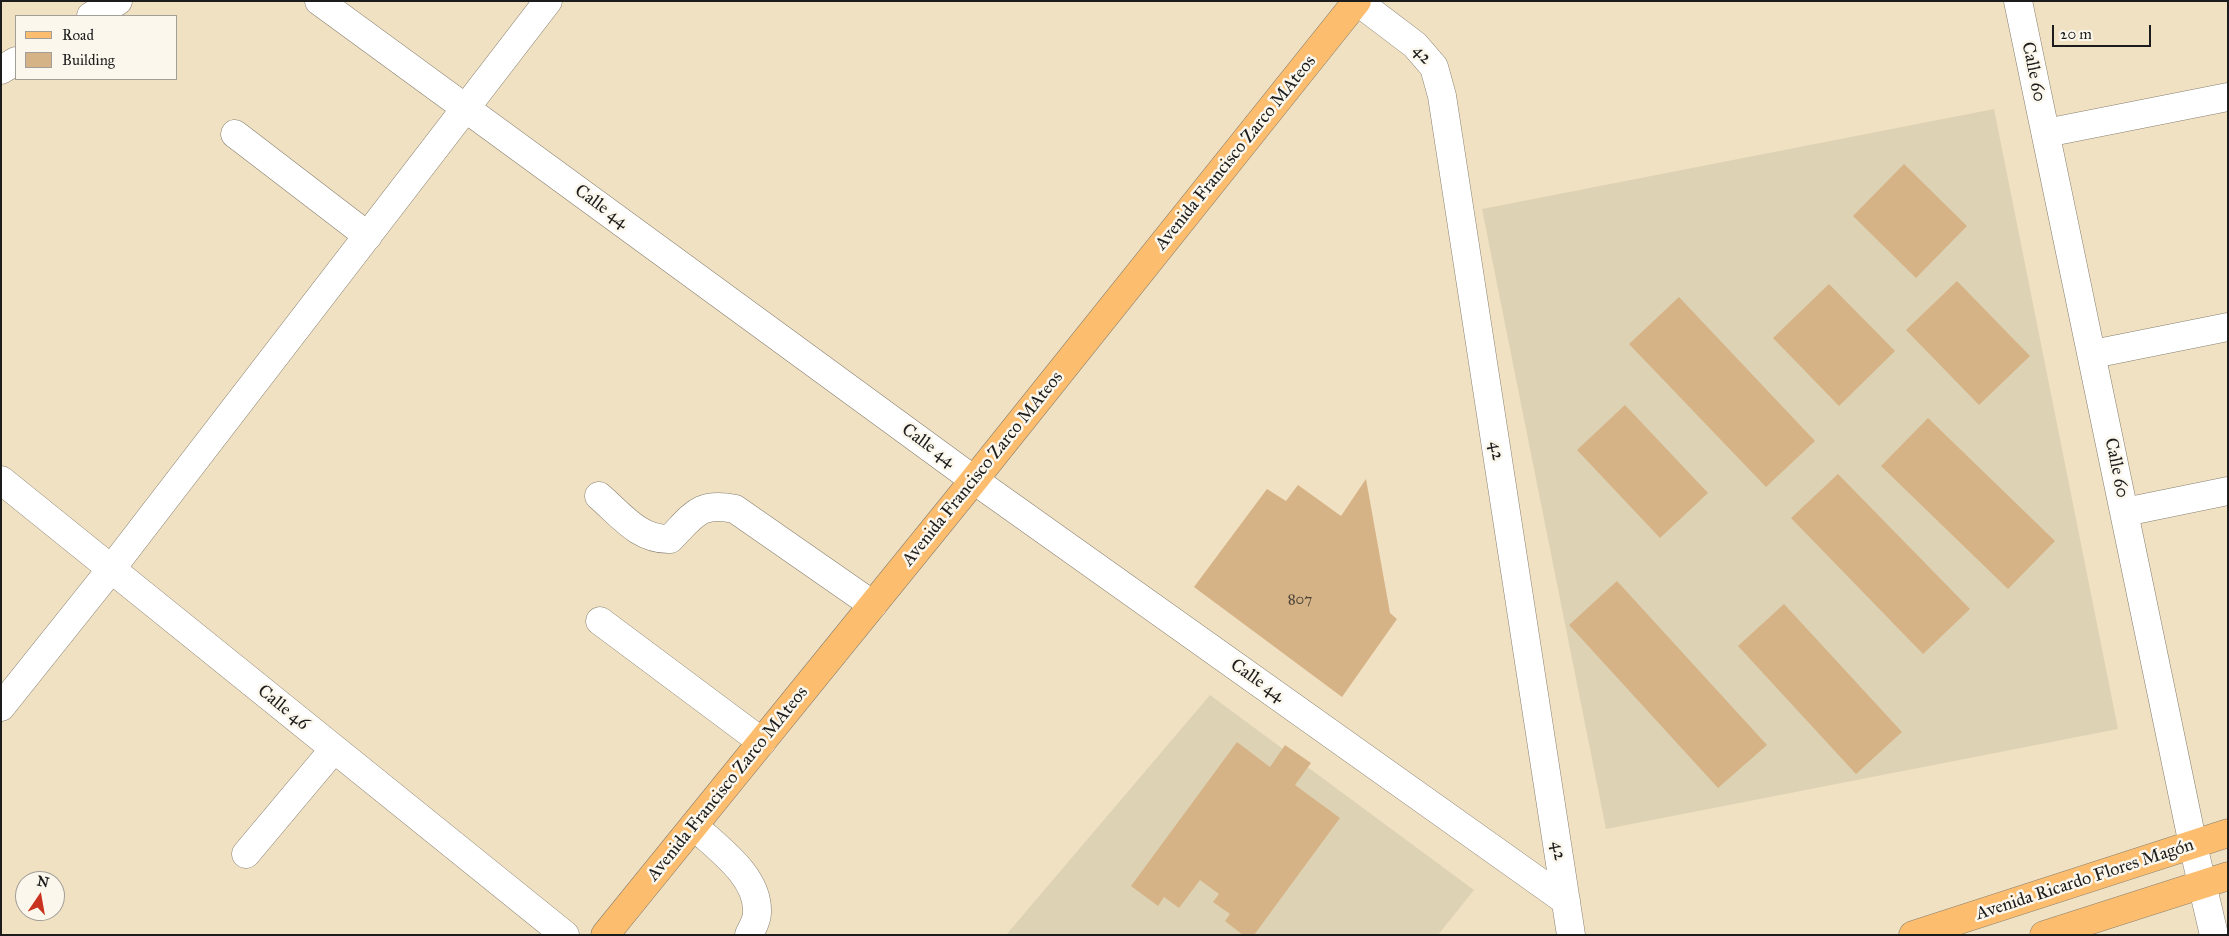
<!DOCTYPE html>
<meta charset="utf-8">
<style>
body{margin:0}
#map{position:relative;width:2229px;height:936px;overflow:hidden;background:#f0e1c2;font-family:"IM FELL Great Primer",serif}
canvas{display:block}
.frame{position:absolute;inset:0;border:2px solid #1c1c1c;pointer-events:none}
.legend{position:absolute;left:15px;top:15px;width:162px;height:65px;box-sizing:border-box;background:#fbf7ec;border:1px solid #a29f99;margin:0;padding:6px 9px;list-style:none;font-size:15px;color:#1c1c1c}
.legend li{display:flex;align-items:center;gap:10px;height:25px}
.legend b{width:25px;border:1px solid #a29f99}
.north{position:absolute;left:15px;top:871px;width:50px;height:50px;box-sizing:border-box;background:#fbf7ec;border:1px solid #a29f99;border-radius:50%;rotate:12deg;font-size:14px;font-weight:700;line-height:20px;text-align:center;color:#1c1c1c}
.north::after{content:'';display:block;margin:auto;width:18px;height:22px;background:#c8321e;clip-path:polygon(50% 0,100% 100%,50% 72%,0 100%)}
.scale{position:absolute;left:2052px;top:25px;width:99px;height:22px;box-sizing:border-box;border:2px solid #1c1c1c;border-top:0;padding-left:6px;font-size:15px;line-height:18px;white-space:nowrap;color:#1c1c1c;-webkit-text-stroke:4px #fbf7ec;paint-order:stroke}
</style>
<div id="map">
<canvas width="2229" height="936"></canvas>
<div class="frame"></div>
<ul class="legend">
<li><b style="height:6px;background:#fcbd6e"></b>Road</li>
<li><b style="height:14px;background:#d6b387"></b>Building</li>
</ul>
<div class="north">N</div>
<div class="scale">20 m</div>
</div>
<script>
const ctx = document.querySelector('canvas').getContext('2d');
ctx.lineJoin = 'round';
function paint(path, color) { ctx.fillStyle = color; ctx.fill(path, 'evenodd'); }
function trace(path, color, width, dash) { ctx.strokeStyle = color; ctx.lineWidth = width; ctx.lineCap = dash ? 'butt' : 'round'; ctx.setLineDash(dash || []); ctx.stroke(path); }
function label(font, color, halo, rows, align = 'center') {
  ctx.font = font + ' "IM FELL Great Primer",serif'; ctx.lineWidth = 5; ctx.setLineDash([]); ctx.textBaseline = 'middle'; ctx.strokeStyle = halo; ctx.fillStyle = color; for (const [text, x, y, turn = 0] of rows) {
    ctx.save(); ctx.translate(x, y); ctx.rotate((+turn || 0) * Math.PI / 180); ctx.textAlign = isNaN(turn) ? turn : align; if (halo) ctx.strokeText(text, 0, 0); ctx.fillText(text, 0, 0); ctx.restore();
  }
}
paint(new Path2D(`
 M 1994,109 L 2118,729 L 1606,829 L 1482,209 Z
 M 1210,695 L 1474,890 L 1438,935 L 1006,935 Z`), '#ddd3b4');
paint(new Path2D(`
 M 1904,164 L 1967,226 L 1916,278 L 1853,216 Z
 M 1957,281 L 2030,356 L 1979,405 L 1906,330 Z
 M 1829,284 L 1895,351 L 1839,406 L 1773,338 Z
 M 1679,297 L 1815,441 L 1766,487 L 1629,344 Z
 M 1625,405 L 1708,493 L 1660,538 L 1577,450 Z
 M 1928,418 L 2055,541 L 2008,589 L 1881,466 Z
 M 1838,474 L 1970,609 L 1923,654 L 1791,518 Z
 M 1366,479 L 1390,613 L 1397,619 L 1342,697 L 1194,587 L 1267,489 L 1286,501 L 1298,485 L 1341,516 Z
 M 1617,581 L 1767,745 L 1718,788 L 1569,625 Z
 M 1784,604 L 1902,732 L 1856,774 L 1738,646 Z
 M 1237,742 L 1270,767 L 1285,745 L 1311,763 L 1295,785 L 1340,818 L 1254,935 L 1243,935 L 1225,921 L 1230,914 L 1213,902 L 1219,894 L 1200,880 L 1179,908 L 1164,897 L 1158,906 L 1131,886 Z`), '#d6b387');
const minor = new Path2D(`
 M 319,1 L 974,480 L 1566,901
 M 1357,1 L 1415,45 L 1434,67 L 1442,96 L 1571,935
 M 2018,1 L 2193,845 L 2214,935
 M 91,16 L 118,1
 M 1,70 L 16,61
 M 2046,133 L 2228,97
 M 235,134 L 368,236
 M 2093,354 L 2228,327
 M 1,480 L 565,935
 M 599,496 C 621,515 639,540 670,539 C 693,516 699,501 735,509 L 873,605
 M 2125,512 L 2228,491
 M 600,621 L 762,742
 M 1,707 L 112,568 L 548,1
 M 694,826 C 717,848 759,876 757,913 C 757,921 752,928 749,935
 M 246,854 L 334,749`);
const major = new Path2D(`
 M 605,935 L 974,480 L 1357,1
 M 1913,935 L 2228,833
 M 2044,935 L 2228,876`);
trace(minor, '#867e6f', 29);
trace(major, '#867e6f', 29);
trace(minor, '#fff', 28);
trace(major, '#fcbd6e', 28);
label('15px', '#4a4237', null, [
 ["807",1300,600]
]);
label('18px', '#1c1c1c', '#fbf7ec', [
 ["42",1422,55,49],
 ["Calle 60",2033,72,78],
 ["Avenida Francisco Zarco MAteos",1236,153,-51],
 ["Calle 44",601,207,36],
 ["Calle 44",928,446,36],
 ["42",1496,451,81],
 ["Calle 60",2116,468,78],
 ["Avenida Francisco Zarco MAteos",983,469,-51],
 ["Calle 44",1257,681,35],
 ["Calle 46",283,708,39],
 ["Avenida Francisco Zarco MAteos",728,784,-51],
 ["42",1558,851,81],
 ["Avenida Ricardo Flores Magón",2085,880,-18]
]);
</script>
